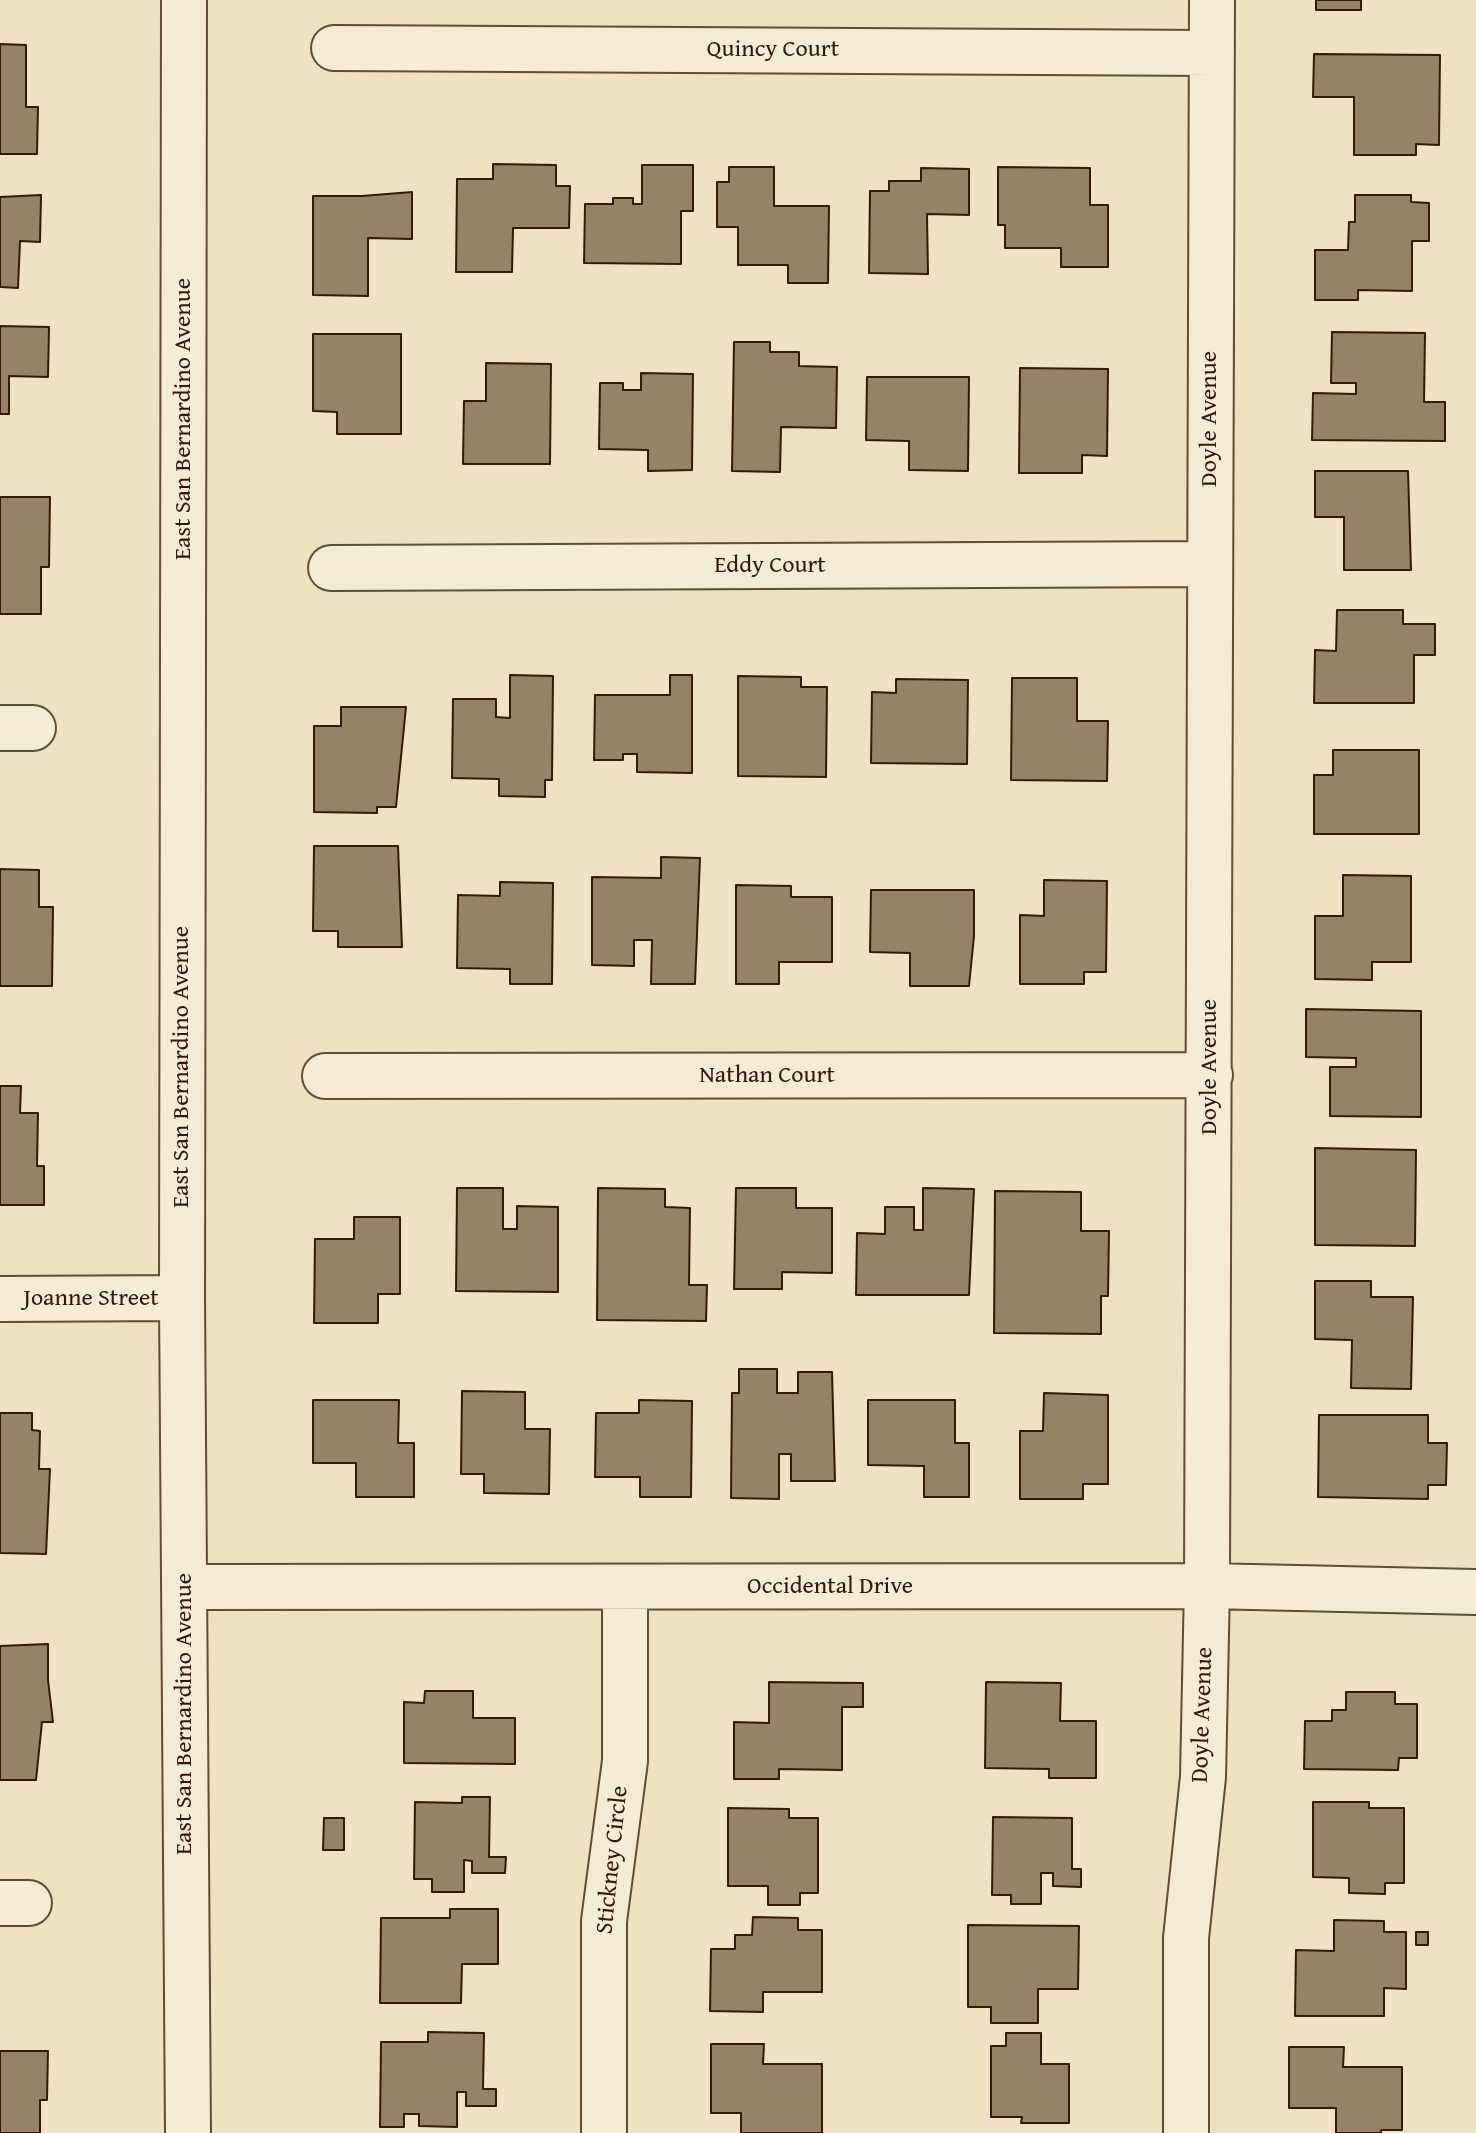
<!DOCTYPE html>
<style>
body{margin:0}
canvas{display:block;background:#f0e2c0}
</style>
<canvas width="1476" height="2133"></canvas>
<script>
const ctx = document.querySelector('canvas').getContext('2d');
ctx.lineJoin = 'round';
function paint(path, color) { ctx.fillStyle = color; ctx.fill(path, 'evenodd'); }
function trace(path, color, width, dash) { ctx.strokeStyle = color; ctx.lineWidth = width; ctx.lineCap = dash ? 'butt' : 'round'; ctx.setLineDash(dash || []); ctx.stroke(path); }
function label(font, color, halo, rows, align = 'center') {
  ctx.font = font + ' "Gentium Book Plus",serif'; ctx.lineWidth = 8; ctx.setLineDash([]); ctx.textBaseline = 'middle'; ctx.strokeStyle = halo; ctx.fillStyle = color; for (const [text, x, y, turn = 0] of rows) {
    ctx.save(); ctx.translate(x, y); ctx.rotate((+turn || 0) * Math.PI / 180); ctx.textAlign = isNaN(turn) ? turn : align; if (halo) ctx.strokeText(text, 0, 0); ctx.fillText(text, 0, 0); ctx.restore();
  }
}
const building = new Path2D(`
 M 1316,0 L 1361,0 L 1361,10 L 1316,10 Z
 M 0,44 L 26,45 L 26,107 L 38,107 L 37,154 L 0,154 Z
 M 1314,54 L 1440,55 L 1439,145 L 1416,144 L 1416,155 L 1354,155 L 1354,97 L 1313,97 Z
 M 493,164 L 556,165 L 556,186 L 570,186 L 569,228 L 513,228 L 512,272 L 456,272 L 457,179 L 493,179 Z
 M 642,165 L 693,165 L 693,211 L 681,211 L 681,264 L 584,263 L 585,204 L 613,204 L 613,198 L 633,198 L 633,204 L 642,204 Z
 M 729,167 L 774,167 L 774,206 L 829,206 L 828,283 L 788,283 L 788,265 L 738,265 L 738,227 L 717,227 L 717,182 L 729,182 Z
 M 998,167 L 1090,168 L 1090,205 L 1108,205 L 1108,267 L 1061,267 L 1061,248 L 1005,248 L 1005,225 L 998,225 Z
 M 921,168 L 969,169 L 969,215 L 927,214 L 928,274 L 869,273 L 870,191 L 889,191 L 889,181 L 921,181 Z
 M 412,192 L 412,239 L 368,238 L 368,296 L 313,295 L 313,196 L 362,196 Z
 M 41,195 L 40,242 L 20,241 L 18,288 L 0,287 L 0,197 Z
 M 1355,195 L 1411,195 L 1411,202 L 1429,203 L 1429,241 L 1412,241 L 1412,291 L 1358,290 L 1358,300 L 1315,300 L 1315,250 L 1348,250 L 1349,222 L 1355,222 Z
 M 0,326 L 49,327 L 48,377 L 9,376 L 9,414 L 0,414 Z
 M 1332,332 L 1425,333 L 1424,402 L 1445,402 L 1445,441 L 1312,440 L 1313,393 L 1356,394 L 1356,383 L 1331,383 Z
 M 313,334 L 401,334 L 401,434 L 337,434 L 337,412 L 313,411 Z
 M 734,342 L 770,342 L 770,352 L 799,352 L 799,366 L 837,367 L 836,428 L 781,427 L 780,472 L 732,471 Z
 M 486,363 L 551,364 L 550,464 L 463,464 L 464,401 L 486,401 Z
 M 1020,368 L 1108,369 L 1107,456 L 1082,455 L 1082,473 L 1019,473 Z
 M 641,373 L 693,374 L 692,470 L 648,471 L 648,450 L 599,449 L 600,383 L 623,383 L 623,390 L 641,390 Z
 M 867,377 L 969,377 L 968,471 L 909,470 L 909,441 L 866,440 Z
 M 1315,471 L 1408,471 L 1411,570 L 1344,570 L 1344,517 L 1315,517 Z
 M 0,497 L 50,497 L 49,567 L 41,567 L 41,614 L 0,614 Z
 M 1337,610 L 1403,610 L 1403,624 L 1435,624 L 1435,655 L 1414,655 L 1414,703 L 1314,703 L 1315,650 L 1336,651 Z
 M 510,675 L 553,676 L 552,780 L 545,780 L 545,797 L 499,796 L 499,779 L 452,778 L 453,699 L 496,699 L 496,717 L 510,718 Z
 M 670,675 L 692,675 L 692,773 L 637,772 L 637,754 L 623,754 L 623,760 L 594,760 L 595,695 L 670,695 Z
 M 738,676 L 801,677 L 801,687 L 827,687 L 826,777 L 738,776 Z
 M 1012,678 L 1077,678 L 1077,721 L 1108,721 L 1107,781 L 1011,780 Z
 M 896,679 L 968,680 L 967,764 L 871,763 L 872,692 L 896,693 Z
 M 341,707 L 406,707 L 396,807 L 377,807 L 377,813 L 314,812 L 314,726 L 341,726 Z
 M 1333,750 L 1419,750 L 1419,834 L 1314,834 L 1314,775 L 1333,775 Z
 M 314,846 L 398,846 L 402,947 L 338,947 L 338,931 L 313,931 Z
 M 661,857 L 700,858 L 695,984 L 651,984 L 652,940 L 634,940 L 634,966 L 592,965 L 592,877 L 661,878 Z
 M 0,869 L 39,870 L 39,907 L 53,907 L 52,986 L 0,986 Z
 M 1343,875 L 1411,876 L 1411,962 L 1372,962 L 1372,980 L 1315,979 L 1315,916 L 1343,916 Z
 M 1044,880 L 1107,881 L 1106,972 L 1084,972 L 1084,984 L 1020,984 L 1020,915 L 1044,916 Z
 M 500,882 L 553,883 L 552,984 L 510,984 L 510,969 L 457,968 L 458,895 L 500,896 Z
 M 736,885 L 791,886 L 791,897 L 832,897 L 832,962 L 779,962 L 779,984 L 736,984 Z
 M 871,890 L 974,890 L 974,936 L 969,986 L 910,986 L 910,953 L 870,952 Z
 M 1306,1009 L 1421,1011 L 1421,1117 L 1330,1116 L 1330,1067 L 1356,1067 L 1356,1058 L 1306,1057 Z
 M 0,1086 L 21,1086 L 20,1113 L 38,1113 L 37,1166 L 44,1166 L 44,1205 L 0,1205 Z
 M 1315,1148 L 1416,1150 L 1415,1246 L 1315,1245 Z
 M 457,1188 L 503,1188 L 503,1229 L 517,1229 L 517,1206 L 558,1207 L 558,1292 L 456,1291 Z
 M 598,1188 L 665,1189 L 665,1207 L 690,1208 L 689,1285 L 707,1285 L 706,1321 L 597,1320 Z
 M 736,1188 L 796,1188 L 796,1208 L 832,1208 L 832,1273 L 782,1272 L 782,1289 L 734,1289 Z
 M 923,1188 L 974,1189 L 969,1295 L 856,1295 L 857,1233 L 885,1234 L 885,1207 L 914,1207 L 914,1230 L 923,1230 Z
 M 995,1191 L 1081,1192 L 1081,1231 L 1109,1231 L 1108,1296 L 1101,1296 L 1101,1334 L 994,1333 Z
 M 354,1217 L 400,1217 L 400,1294 L 378,1294 L 378,1323 L 314,1323 L 315,1239 L 354,1239 Z
 M 1315,1281 L 1371,1281 L 1371,1297 L 1413,1297 L 1411,1389 L 1351,1388 L 1352,1340 L 1315,1339 Z
 M 739,1369 L 777,1369 L 777,1393 L 798,1393 L 798,1372 L 832,1372 L 835,1481 L 791,1481 L 791,1454 L 779,1454 L 779,1499 L 731,1498 L 732,1393 L 739,1393 Z
 M 462,1391 L 525,1392 L 525,1429 L 550,1429 L 549,1494 L 484,1493 L 484,1474 L 461,1474 Z
 M 1044,1393 L 1108,1395 L 1108,1484 L 1083,1484 L 1083,1499 L 1020,1499 L 1020,1431 L 1043,1431 Z
 M 313,1400 L 399,1400 L 398,1443 L 414,1443 L 414,1497 L 356,1497 L 356,1463 L 313,1463 Z
 M 639,1400 L 692,1401 L 691,1497 L 640,1497 L 640,1477 L 595,1477 L 596,1413 L 639,1413 Z
 M 868,1400 L 955,1400 L 955,1443 L 969,1443 L 969,1497 L 924,1497 L 924,1466 L 868,1465 Z
 M 0,1413 L 32,1413 L 32,1430 L 40,1431 L 39,1469 L 50,1469 L 46,1554 L 0,1553 Z
 M 1319,1415 L 1428,1415 L 1428,1443 L 1447,1443 L 1446,1485 L 1428,1485 L 1428,1499 L 1318,1497 Z
 M 48,1644 L 48,1680 L 53,1722 L 42,1722 L 36,1780 L 0,1780 L 0,1646 Z
 M 769,1682 L 863,1683 L 863,1707 L 842,1707 L 842,1770 L 779,1769 L 779,1779 L 734,1779 L 734,1722 L 769,1723 Z
 M 986,1682 L 1061,1683 L 1060,1721 L 1096,1721 L 1096,1778 L 1049,1778 L 1049,1769 L 985,1768 Z
 M 425,1691 L 473,1691 L 473,1718 L 515,1718 L 515,1764 L 404,1763 L 404,1702 L 424,1703 Z
 M 1346,1692 L 1395,1692 L 1395,1704 L 1417,1704 L 1417,1758 L 1399,1758 L 1398,1770 L 1304,1769 L 1305,1721 L 1332,1721 L 1332,1710 L 1346,1710 Z
 M 462,1797 L 490,1797 L 489,1857 L 506,1857 L 505,1873 L 472,1873 L 472,1861 L 464,1860 L 464,1892 L 432,1892 L 432,1879 L 414,1879 L 415,1802 L 462,1803 Z
 M 1313,1802 L 1369,1802 L 1369,1808 L 1404,1808 L 1404,1883 L 1385,1883 L 1385,1894 L 1349,1893 L 1349,1878 L 1313,1877 Z
 M 728,1808 L 789,1809 L 789,1818 L 818,1818 L 818,1893 L 800,1893 L 800,1905 L 768,1905 L 768,1886 L 728,1886 Z
 M 993,1817 L 1072,1818 L 1072,1869 L 1081,1869 L 1081,1887 L 1053,1886 L 1053,1873 L 1041,1873 L 1041,1904 L 1011,1904 L 1011,1895 L 992,1895 Z
 M 324,1818 L 344,1818 L 344,1850 L 323,1850 Z
 M 450,1909 L 498,1909 L 498,1964 L 462,1964 L 461,2003 L 380,2003 L 381,1918 L 450,1918 Z
 M 753,1917 L 798,1918 L 798,1930 L 822,1930 L 822,1992 L 763,1992 L 763,2012 L 710,2011 L 711,1949 L 735,1949 L 735,1935 L 752,1935 Z
 M 1334,1920 L 1384,1921 L 1384,1932 L 1406,1932 L 1406,1989 L 1384,1988 L 1384,2016 L 1295,2016 L 1296,1950 L 1334,1951 Z
 M 968,1925 L 1079,1926 L 1078,1989 L 1038,1989 L 1038,2023 L 991,2023 L 991,2007 L 968,2007 Z
 M 1416,1932 L 1428,1932 L 1428,1945 L 1416,1945 Z
 M 428,2032 L 484,2033 L 483,2089 L 496,2089 L 496,2106 L 466,2106 L 466,2092 L 457,2092 L 457,2127 L 419,2126 L 419,2114 L 404,2114 L 404,2127 L 380,2127 L 381,2042 L 428,2042 Z
 M 1006,2033 L 1041,2033 L 1041,2064 L 1069,2064 L 1069,2123 L 1021,2123 L 1022,2117 L 991,2117 L 991,2046 L 1006,2046 Z
 M 711,2044 L 764,2044 L 763,2064 L 822,2064 L 822,2133 L 741,2133 L 741,2113 L 711,2113 Z
 M 1289,2047 L 1344,2047 L 1343,2067 L 1402,2067 L 1402,2130 L 1381,2130 L 1381,2133 L 1336,2133 L 1336,2108 L 1289,2108 Z
 M 0,2051 L 48,2051 L 47,2100 L 40,2100 L 40,2133 L 0,2133 Z`);
paint(building, '#968266');
trace(building, '#351904', 2);
const minor = new Path2D(`
 M 184,0 L 182,1298 L 188,2133
 M 334,48 L 1212,53
 M 331,568 L 1209,564
 M 0,728 L 33,728
 M 325,1076 L 1210,1075
 M 0,1299 L 182,1298
 M 184,1587 L 1207,1586 L 1476,1592
 M 0,1903 L 29,1903
 M 604,2133 L 604,1921 L 625,1761 L 625,1587
 M 1186,2133 L 1186,1938 L 1203,1777 L 1207,1586 L 1212,0`);
trace(minor, '#644b33', 48);
trace(minor, '#f5ecd6', 44);
label('24px', '#351904', '#f5ecd6', [
 ["Quincy Court",773,50],
 ["East San Bernardino Avenue",184,419,-90],
 ["Doyle Avenue",1210,419,-90],
 ["Eddy Court",770,566],
 ["East San Bernardino Avenue",182,1067,-90],
 ["Doyle Avenue",1210,1067,-90],
 ["Nathan Court",767,1076],
 ["Joanne Street",91,1299],
 ["Occidental Drive",830,1587],
 ["East San Bernardino Avenue",185,1714,-90],
 ["Doyle Avenue",1203,1715,-88],
 ["Stickney Circle",613,1860,-84]
]);
</script>
